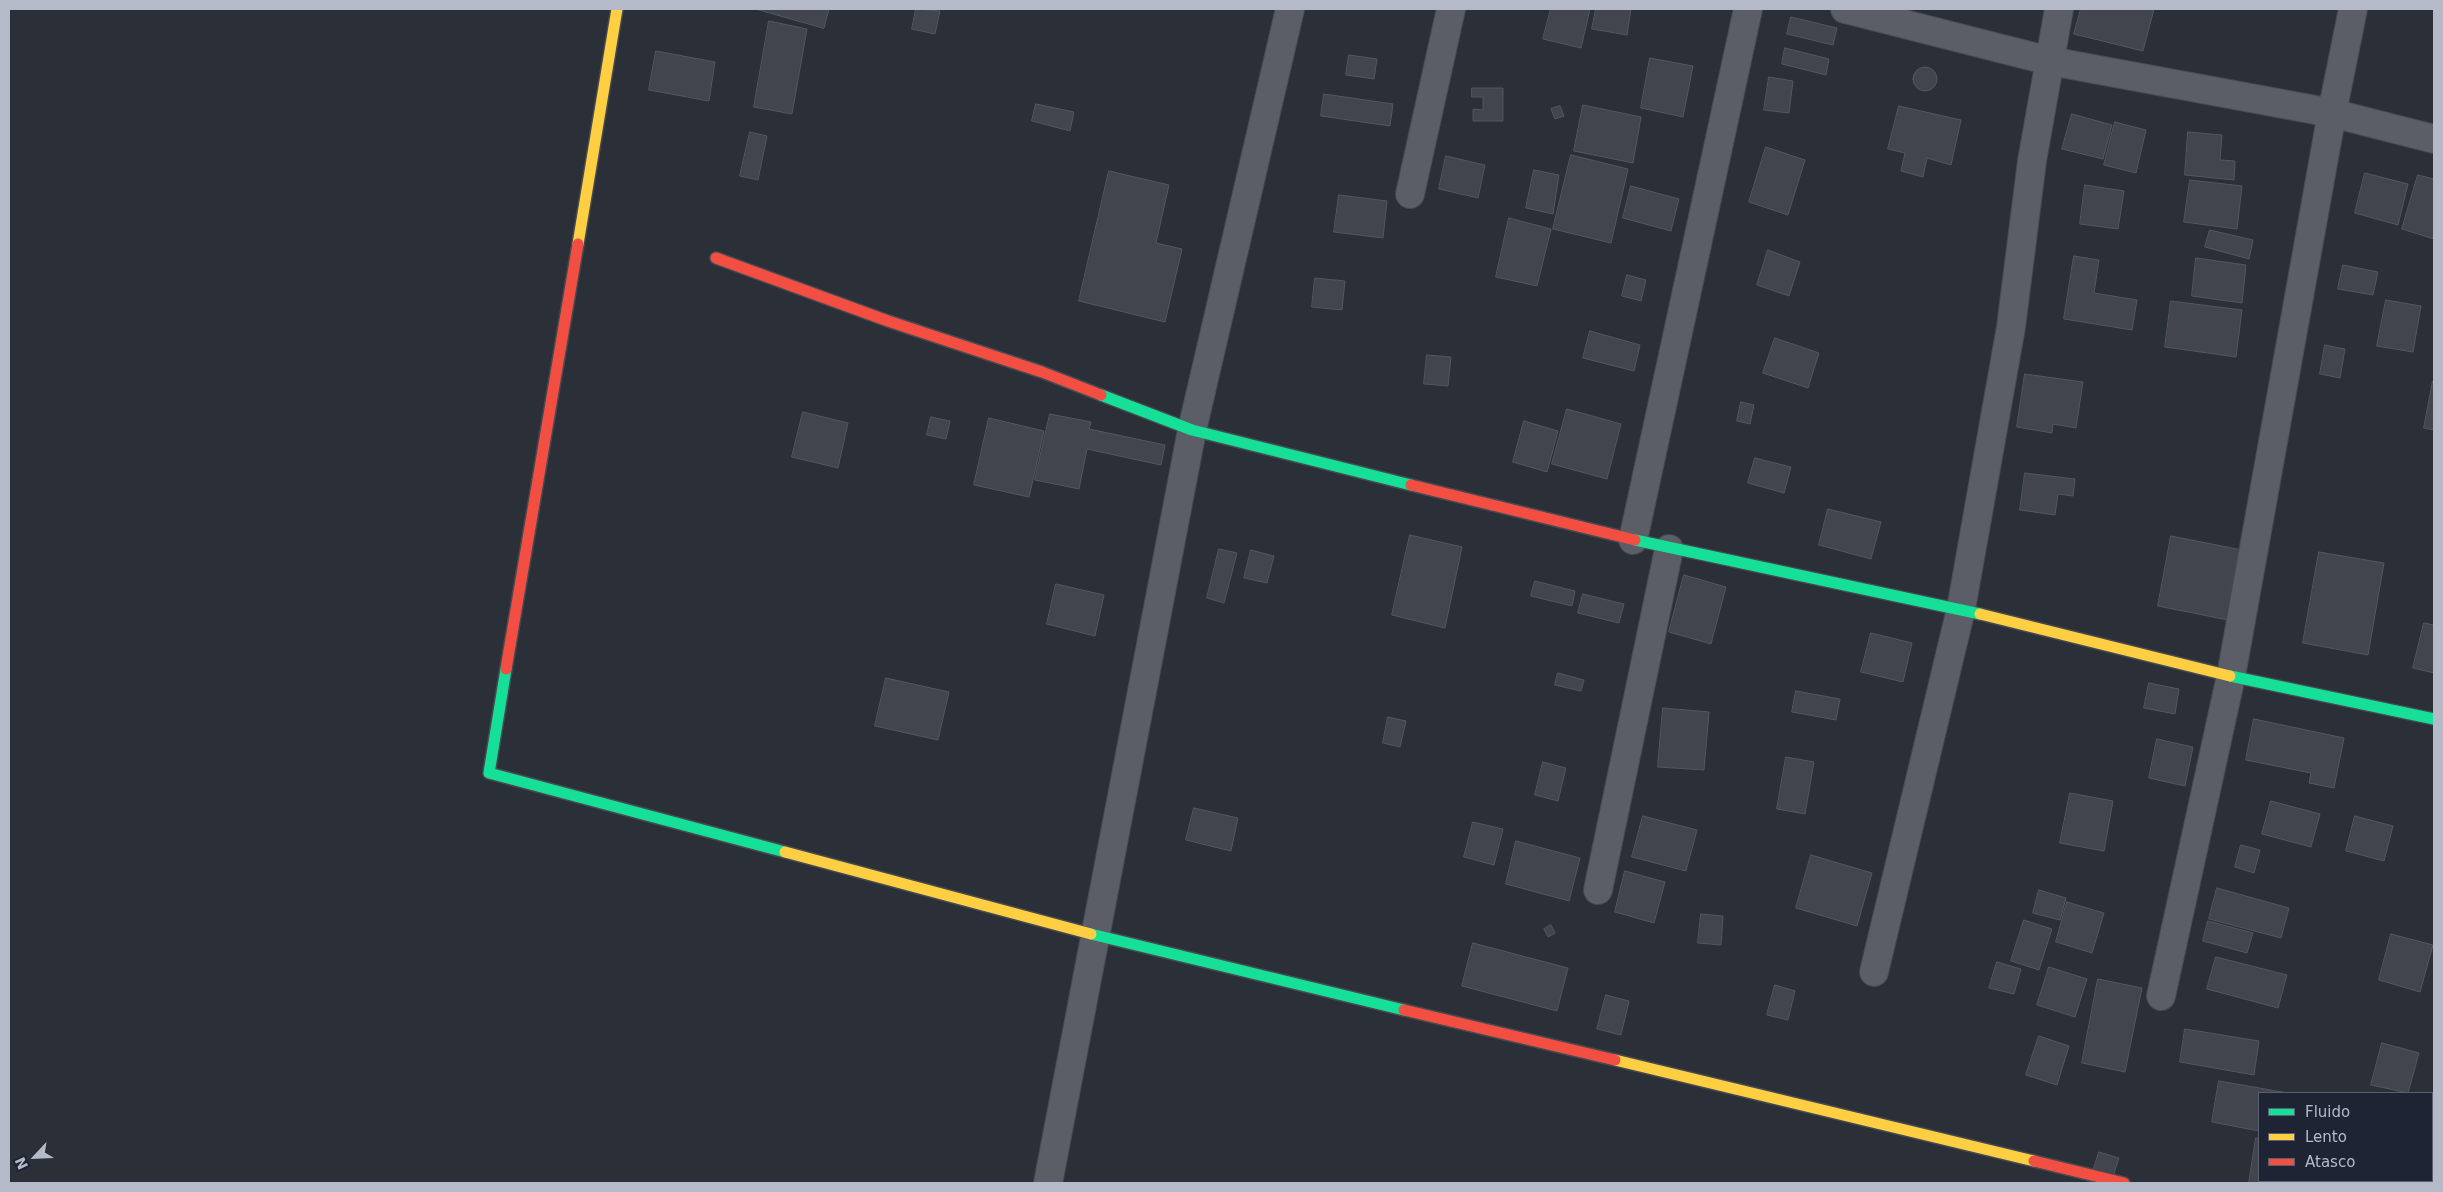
<!DOCTYPE html>
<style>
body{margin:0}
#map{position:relative;width:2443px;height:1192px;overflow:hidden;background:#2b2f38;font-family:"DejaVu Sans",sans-serif}
canvas{display:block}
.frame{position:absolute;inset:0;border:10px solid #b5bac9;pointer-events:none}
.legend{position:absolute;left:2258px;top:1092px;width:175px;height:90px;box-sizing:border-box;background:#1e2433;border:1px solid #5a606f;margin:0;padding:6px 9px;list-style:none;font-size:15px;color:#b5bac9}
.legend li{display:flex;align-items:center;gap:10px;height:25px}
.legend b{width:25px;border:1px solid #5a606f}
.north{position:absolute;left:10px;top:1132px;width:50px;height:50px;-webkit-text-stroke:4px #1e2433;paint-order:stroke;rotate:245deg;font-size:14px;font-weight:700;line-height:20px;text-align:center;color:#b5bac9}
.north::after{content:'';display:block;margin:auto;width:18px;height:22px;background:#b5bac9;clip-path:polygon(50% 0,100% 100%,50% 72%,0 100%)}
</style>
<div id="map">
<canvas width="2443" height="1192"></canvas>
<div class="frame"></div>
<ul class="legend">
<li><b style="height:6px;background:#16e098"></b>Fluido</li>
<li><b style="height:6px;background:#ffcf43"></b>Lento</li>
<li><b style="height:6px;background:#f24e42"></b>Atasco</li>
</ul>
<div class="north">N</div>
</div>
<script>
const ctx = document.querySelector('canvas').getContext('2d');
ctx.lineJoin = 'round';
function paint(path, color) { ctx.fillStyle = color; ctx.fill(path, 'evenodd'); }
function trace(path, color, width, dash) { ctx.strokeStyle = color; ctx.lineWidth = width; ctx.lineCap = dash ? 'butt' : 'round'; ctx.setLineDash(dash || []); ctx.stroke(path); }
const building = new Path2D(`
 M 756,9 L 829,9 L 824,28 Z
 M 916,9 L 940,11 L 935,34 L 912,29 Z
 M 1551,9 L 1590,9 L 1581,48 L 1543,39 Z
 M 1596,9 L 1631,9 L 1627,35 L 1592,29 Z
 M 2081,9 L 2154,9 L 2143,51 L 2074,34 Z
 M 1791,17 L 1837,28 L 1833,45 L 1787,34 Z
 M 769,21 L 807,29 L 792,114 L 754,107 Z
 M 1785,48 L 1829,59 L 1826,75 L 1782,64 Z
 M 656,51 L 715,62 L 709,101 L 649,90 Z
 M 1349,55 L 1377,59 L 1374,79 L 1346,75 Z
 M 1650,58 L 1693,66 L 1683,117 L 1641,108 Z
 M1913 79a12 12 0 1 1 24 0a12 12 0 1 1-24 0Z
 M 1769,77 L 1793,81 L 1789,113 L 1764,110 Z
 M 1472,88 L 1503,88 L 1503,121 L 1473,121 L 1473,109 L 1483,110 L 1483,97 L 1472,97 Z
 M 1324,94 L 1393,104 L 1390,126 L 1321,116 Z
 M 1036,104 L 1074,112 L 1070,131 L 1032,121 Z
 M 1583,105 L 1641,117 L 1633,163 L 1574,151 Z
 M 1560,106 L 1564,116 L 1555,119 L 1551,109 Z
 M 1899,106 L 1961,120 L 1951,165 L 1927,158 L 1923,177 L 1901,171 L 1905,153 L 1888,149 Z
 M 2072,114 L 2112,125 L 2103,159 L 2062,149 Z
 M 2115,122 L 2146,130 L 2136,173 L 2104,165 Z
 M 750,132 L 767,136 L 758,180 L 740,176 Z
 M 2188,132 L 2222,135 L 2220,160 L 2235,161 L 2234,180 L 2185,175 Z
 M 1766,147 L 1805,160 L 1788,215 L 1749,202 Z
 M 1571,155 L 1628,169 L 1611,243 L 1553,229 Z
 M 1446,156 L 1485,165 L 1478,198 L 1439,189 Z
 M 1534,170 L 1559,175 L 1553,214 L 1526,208 Z
 M 1109,171 L 1169,185 L 1156,243 L 1182,249 L 1165,322 L 1079,301 Z
 M 2365,173 L 2408,184 L 2398,225 L 2355,213 Z
 M 2418,175 L 2434,179 L 2434,239 L 2402,229 Z
 M 2190,180 L 2242,186 L 2237,229 L 2184,222 Z
 M 2085,185 L 2124,191 L 2118,229 L 2080,224 Z
 M 1631,186 L 1679,199 L 1671,231 L 1623,218 Z
 M 1339,195 L 1387,201 L 1383,238 L 1334,232 Z
 M 1509,218 L 1551,229 L 1537,286 L 1496,277 Z
 M 2210,230 L 2253,240 L 2249,259 L 2205,247 Z
 M 1768,250 L 1800,262 L 1789,296 L 1757,285 Z
 M 2074,256 L 2099,260 L 2094,293 L 2137,300 L 2132,330 L 2064,319 Z
 M 2196,258 L 2246,265 L 2242,303 L 2192,296 Z
 M 2343,265 L 2378,272 L 2373,295 L 2338,289 Z
 M 1627,275 L 1646,280 L 1641,301 L 1622,296 Z
 M 1315,278 L 1345,281 L 1342,310 L 1312,307 Z
 M 2386,300 L 2421,306 L 2413,352 L 2377,346 Z
 M 2171,301 L 2242,310 L 2236,357 L 2165,347 Z
 M 1590,331 L 1640,345 L 1634,371 L 1583,358 Z
 M 1775,338 L 1819,353 L 1808,388 L 1763,373 Z
 M 2325,345 L 2345,349 L 2340,378 L 2320,374 Z
 M 1427,355 L 1451,357 L 1448,386 L 1424,384 Z
 M 2025,374 L 2083,382 L 2076,428 L 2053,424 L 2052,433 L 2017,427 Z
 M 2433,381 L 2434,381 L 2434,430 L 2424,428 Z
 M 1741,402 L 1754,405 L 1750,424 L 1737,421 Z
 M 1567,409 L 1621,424 L 1607,479 L 1552,464 Z
 M 803,412 L 848,423 L 838,468 L 792,457 Z
 M 1050,414 L 1091,422 L 1089,429 L 1165,445 L 1161,465 L 1087,449 L 1079,489 L 1035,480 Z
 M 931,417 L 950,421 L 946,439 L 927,435 Z
 M 989,418 L 1044,431 L 1029,497 L 974,485 Z
 M 1524,421 L 1558,431 L 1547,472 L 1513,462 Z
 M 1755,458 L 1791,467 L 1784,493 L 1748,483 Z
 M 2025,473 L 2075,479 L 2073,496 L 2058,494 L 2055,515 L 2020,510 Z
 M 1828,509 L 1881,522 L 1871,559 L 1819,545 Z
 M 1410,535 L 1462,547 L 1445,628 L 1392,615 Z
 M 2171,536 L 2242,550 L 2228,620 L 2158,606 Z
 M 1219,549 L 1237,553 L 1224,603 L 1207,598 Z
 M 1251,550 L 1274,556 L 1267,583 L 1244,578 Z
 M 2319,552 L 2384,563 L 2368,655 L 2303,643 Z
 M 1684,575 L 1726,587 L 1711,644 L 1669,632 Z
 M 1535,581 L 1575,591 L 1572,606 L 1531,596 Z
 M 1056,584 L 1104,595 L 1095,636 L 1047,624 Z
 M 1583,594 L 1624,604 L 1619,623 L 1578,613 Z
 M 2424,623 L 2434,625 L 2434,673 L 2413,668 Z
 M 1871,633 L 1912,643 L 1903,682 L 1861,672 Z
 M 1558,673 L 1584,680 L 1581,691 L 1555,685 Z
 M 886,678 L 949,692 L 938,740 L 875,726 Z
 M 2149,683 L 2179,689 L 2175,714 L 2144,708 Z
 M 1796,691 L 1840,699 L 1836,720 L 1792,712 Z
 M 1663,708 L 1709,712 L 1704,770 L 1658,767 Z
 M 1388,717 L 1406,721 L 1400,747 L 1383,743 Z
 M 2254,719 L 2344,738 L 2334,788 L 2309,783 L 2311,773 L 2246,760 Z
 M 2157,739 L 2193,747 L 2185,786 L 2149,778 Z
 M 1786,757 L 1814,762 L 1805,814 L 1777,809 Z
 M 1543,762 L 1566,768 L 1558,801 L 1535,795 Z
 M 2070,793 L 2113,801 L 2104,851 L 2060,843 Z
 M 2271,801 L 2320,814 L 2311,847 L 2262,834 Z
 M 1194,808 L 1238,818 L 1231,851 L 1186,840 Z
 M 1643,816 L 1697,830 L 1686,871 L 1632,857 Z
 M 2355,816 L 2393,826 L 2384,861 L 2346,851 Z
 M 1473,822 L 1503,829 L 1494,865 L 1464,857 Z
 M 1516,841 L 1580,858 L 1569,901 L 1506,884 Z
 M 2241,845 L 2260,850 L 2254,873 L 2235,867 Z
 M 1811,855 L 1872,873 L 1857,926 L 1796,908 Z
 M 1625,871 L 1665,882 L 1654,923 L 1615,912 Z
 M 2217,888 L 2289,908 L 2281,938 L 2209,919 Z
 M 2039,890 L 2066,898 L 2060,920 L 2033,913 Z
 M 2067,902 L 2104,913 L 2092,953 L 2056,942 Z
 M 1701,914 L 1723,916 L 1721,945 L 1698,943 Z
 M 2024,920 L 2052,929 L 2039,970 L 2011,961 Z
 M 2208,921 L 2253,933 L 2247,953 L 2203,941 Z
 M 1551,925 L 1555,933 L 1548,937 L 1544,929 Z
 M 2391,934 L 2433,945 L 2420,992 L 2379,980 Z
 M 1473,943 L 1568,968 L 1557,1011 L 1462,986 Z
 M 2216,957 L 2287,975 L 2278,1008 L 2207,989 Z
 M 1997,962 L 2021,969 L 2014,994 L 1989,988 Z
 M 2049,967 L 2087,979 L 2075,1017 L 2037,1005 Z
 M 2098,979 L 2142,988 L 2125,1072 L 2082,1063 Z
 M 1775,985 L 1795,991 L 1788,1020 L 1767,1015 Z
 M 1606,995 L 1629,1001 L 1621,1035 L 1597,1029 Z
 M 2185,1029 L 2259,1041 L 2254,1075 L 2180,1062 Z
 M 2039,1036 L 2069,1046 L 2057,1085 L 2026,1075 Z
 M 2382,1043 L 2419,1053 L 2408,1093 L 2371,1085 Z
 M 2219,1081 L 2288,1093 L 2259,1093 L 2259,1131 L 2212,1122 Z
 M 2256,1138 L 2259,1139 L 2259,1181 L 2289,1181 L 2288,1183 L 2249,1183 Z
 M 2099,1152 L 2119,1158 L 2111,1183 L 2091,1178 Z`);
paint(building, '#42454d');
trace(building, '#53575f', 1);
const street = new Path2D(`
 M 1845,9 L 2050,61 L 2332,113 L 2434,139
 M 1410,194 L 1451,9
 M 1633,540 L 1748,9
 M 1598,890 L 1669,549
 M 1874,972 L 1961,609 L 2011,327 L 2032,161 L 2059,9
 M 2161,996 L 2231,676 L 2332,113 L 2353,9
 M 1048,1183 L 1192,430 L 1290,9`);
const fast = new Path2D(`
 M 1101,395 L 1192,430 L 1411,485
 M 1635,540 L 1980,614
 M 506,669 L 489,773 L 785,852
 M 2230,676 L 2434,719
 M 1091,934 L 1404,1010`);
const slow = new Path2D(`
 M 578,244 L 617,9
 M 1980,614 L 2230,676
 M 785,852 L 1091,934
 M 1615,1060 L 2034,1161`);
const jam = new Path2D(`
 M 716,258 L 888,321 L 1042,372 L 1101,395
 M 1411,485 L 1635,540
 M 506,669 L 578,244
 M 1404,1010 L 1615,1060
 M 2034,1161 L 2124,1183`);
trace(street, '#474a51', 30);
trace(fast, '#474a51', 14);
trace(slow, '#474a51', 14);
trace(jam, '#474a51', 14);
trace(street, '#5b5e66', 28);
trace(fast, '#16e098', 11);
trace(slow, '#ffcf43', 11);
trace(jam, '#f24e42', 11);
</script>
